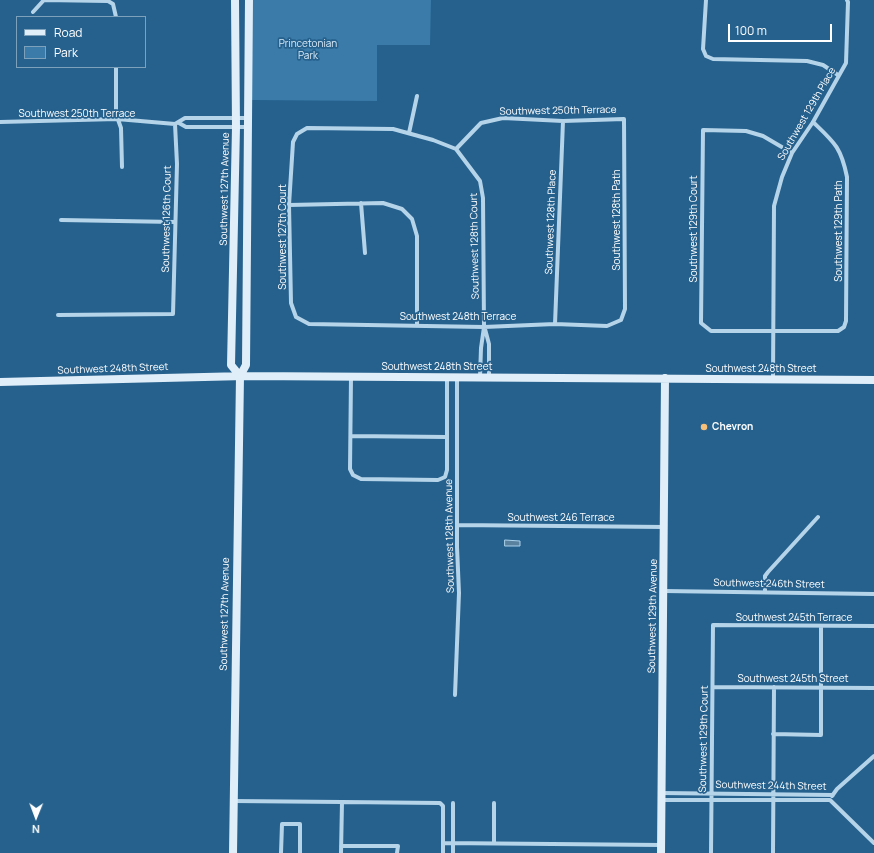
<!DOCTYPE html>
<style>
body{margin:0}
#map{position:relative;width:874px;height:853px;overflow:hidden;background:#26618d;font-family:Manrope,sans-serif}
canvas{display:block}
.legend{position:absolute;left:16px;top:16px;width:130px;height:52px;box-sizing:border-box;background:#26618d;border:1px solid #7da0bb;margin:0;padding:5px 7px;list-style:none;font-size:12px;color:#fff}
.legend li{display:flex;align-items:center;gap:8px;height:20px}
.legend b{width:20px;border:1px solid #7da0bb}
.north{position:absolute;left:16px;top:797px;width:40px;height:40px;-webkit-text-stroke:3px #26618d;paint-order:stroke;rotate:181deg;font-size:11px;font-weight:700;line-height:16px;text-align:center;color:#fff}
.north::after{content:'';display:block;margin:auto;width:14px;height:18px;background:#fff;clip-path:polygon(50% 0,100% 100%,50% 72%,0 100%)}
.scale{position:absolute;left:728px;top:24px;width:104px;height:18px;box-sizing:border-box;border:2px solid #fff;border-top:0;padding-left:5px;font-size:12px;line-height:14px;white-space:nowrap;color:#fff;-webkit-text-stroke:3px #26618d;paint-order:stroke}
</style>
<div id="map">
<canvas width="874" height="853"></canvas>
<ul class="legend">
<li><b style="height:5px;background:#e0eef9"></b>Road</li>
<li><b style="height:11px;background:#3a7ba9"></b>Park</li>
</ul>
<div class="north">N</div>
<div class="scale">100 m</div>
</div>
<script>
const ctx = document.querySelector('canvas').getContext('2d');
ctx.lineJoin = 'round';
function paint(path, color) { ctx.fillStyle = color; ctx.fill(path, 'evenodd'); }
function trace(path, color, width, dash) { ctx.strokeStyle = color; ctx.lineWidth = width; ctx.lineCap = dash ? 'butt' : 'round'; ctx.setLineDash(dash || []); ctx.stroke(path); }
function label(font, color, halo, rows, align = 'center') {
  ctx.font = font + ' Manrope,sans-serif'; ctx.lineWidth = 3.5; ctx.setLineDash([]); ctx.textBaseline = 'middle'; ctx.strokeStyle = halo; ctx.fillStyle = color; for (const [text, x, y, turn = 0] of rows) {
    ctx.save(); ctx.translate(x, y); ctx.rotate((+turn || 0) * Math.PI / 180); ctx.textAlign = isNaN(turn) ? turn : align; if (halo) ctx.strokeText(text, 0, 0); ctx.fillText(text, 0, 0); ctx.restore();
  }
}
paint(new Path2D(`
 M 252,0 L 431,0 L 430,45 L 377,45 L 377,101 L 251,100 Z`), '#3a7ba9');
const water = new Path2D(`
 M 505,540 L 520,541 L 520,546 L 505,546 Z`);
paint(water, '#5a829f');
trace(water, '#aad1eb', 1);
trace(new Path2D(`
 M 706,0 L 703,49 L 706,56 L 713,59 L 807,61 L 823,65 L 838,75
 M 33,12 L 44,0 L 108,1 L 113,4 L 116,17
 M 116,67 L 116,114 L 121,128 L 122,167
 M 0,122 L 117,119 L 175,124 L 185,118 L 248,118
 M 179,123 L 186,127 L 248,127
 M 409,133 L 417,96
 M 456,149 L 481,123 L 503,118 L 563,121 L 624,119 L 625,309 L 621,320 L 607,326 L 555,324 L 484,327 L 309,324 L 296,317 L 291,303 L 289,205 L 293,142 L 297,134 L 307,128 L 393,129 L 433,140 L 456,149 L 480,181 L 483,198 L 484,327 L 481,348 L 480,377
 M 792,153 L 763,136 L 746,131 L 703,130 L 701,323 L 711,331 L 838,331 L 844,327 L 846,321 L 847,177 C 841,147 834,142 813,122
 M 361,203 L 365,253
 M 289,205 L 383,203 L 402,209 L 412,219 L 417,236 L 417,325
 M 61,220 L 175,222
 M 58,315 L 173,314 L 177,164 L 175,124
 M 555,324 L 563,121
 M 485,329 L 489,344 L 489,377
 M 351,377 L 350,469 L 353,475 L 361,479 L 438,480 L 445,477 L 447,470 L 447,377
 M 773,379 L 774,206 L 782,177 L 792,153 L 813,122 L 846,63 L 848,2 L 847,0
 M 351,436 L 446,437
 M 457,525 L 664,527
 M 664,591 L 874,594
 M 765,592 L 765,576 L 768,572 L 818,517
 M 713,687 L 874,688
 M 455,695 L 459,593 L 457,547 L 457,377
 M 773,734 L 821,735 L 821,626
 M 661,793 L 833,795
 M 832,796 L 837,789 L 874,756
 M 662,800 L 830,800 L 874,843
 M 233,801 L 342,802 L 341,853
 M 342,802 L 440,803 L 443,806 L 443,853
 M 443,843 L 661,845
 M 494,843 L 494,803
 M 341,846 L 398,846 L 397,853
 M 281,853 L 282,824 L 300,824 L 300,853
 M 453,853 L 453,803
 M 711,853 L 713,625 L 874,626
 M 773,853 L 774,687`), '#b5d4ea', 4);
trace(new Path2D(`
 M 235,0 L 236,127 L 231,365 L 240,376
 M 0,382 L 245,376 L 874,380
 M 233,853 L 240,376 L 246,365 L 249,0
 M 661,853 L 665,378`), '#e0eef9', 8);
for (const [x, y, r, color] of [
 [704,427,4,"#f4c07a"]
]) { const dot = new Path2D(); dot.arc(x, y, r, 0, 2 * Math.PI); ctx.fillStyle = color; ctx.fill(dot); trace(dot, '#26618d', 1.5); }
label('10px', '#daebf8', '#26618d', [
 ["Princetonian",308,44],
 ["Park",308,56]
]);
label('10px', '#fff', '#26618d', [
 ["Southwest 250th Terrace",558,111,-1],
 ["Southwest 250th Terrace",77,114],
 ["Southwest 129th Place",807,114,-60],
 ["Southwest 127th Avenue",225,189,-89],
 ["Southwest 126th Court",167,219,-89],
 ["Southwest 128th Path",617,220,-90],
 ["Southwest 128th Place",551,222,-88],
 ["Southwest 129th Court",694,229,-90],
 ["Southwest 129th Path",839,231,-90],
 ["Southwest 127th Court",283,237,-90],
 ["Southwest 128th Court",475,246,-91],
 ["Southwest 248th Terrace",458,317],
 ["Southwest 248th Street",437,367],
 ["Southwest 248th Street",113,369,-2],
 ["Southwest 248th Street",761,369],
 ["Southwest 246 Terrace",561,518],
 ["Southwest 128th Avenue",450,536,-91],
 ["Southwest 246th Street",769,584,1],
 ["Southwest 127th Avenue",225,614,-89],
 ["Southwest 129th Avenue",653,616,-89],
 ["Southwest 245th Terrace",794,618],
 ["Southwest 245th Street",793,679],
 ["Southwest 129th Court",704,739,-89],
 ["Southwest 244th Street",771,786,1]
]);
label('bold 10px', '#fff', '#26618d', [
 ["Chevron",712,427]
], 'left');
</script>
